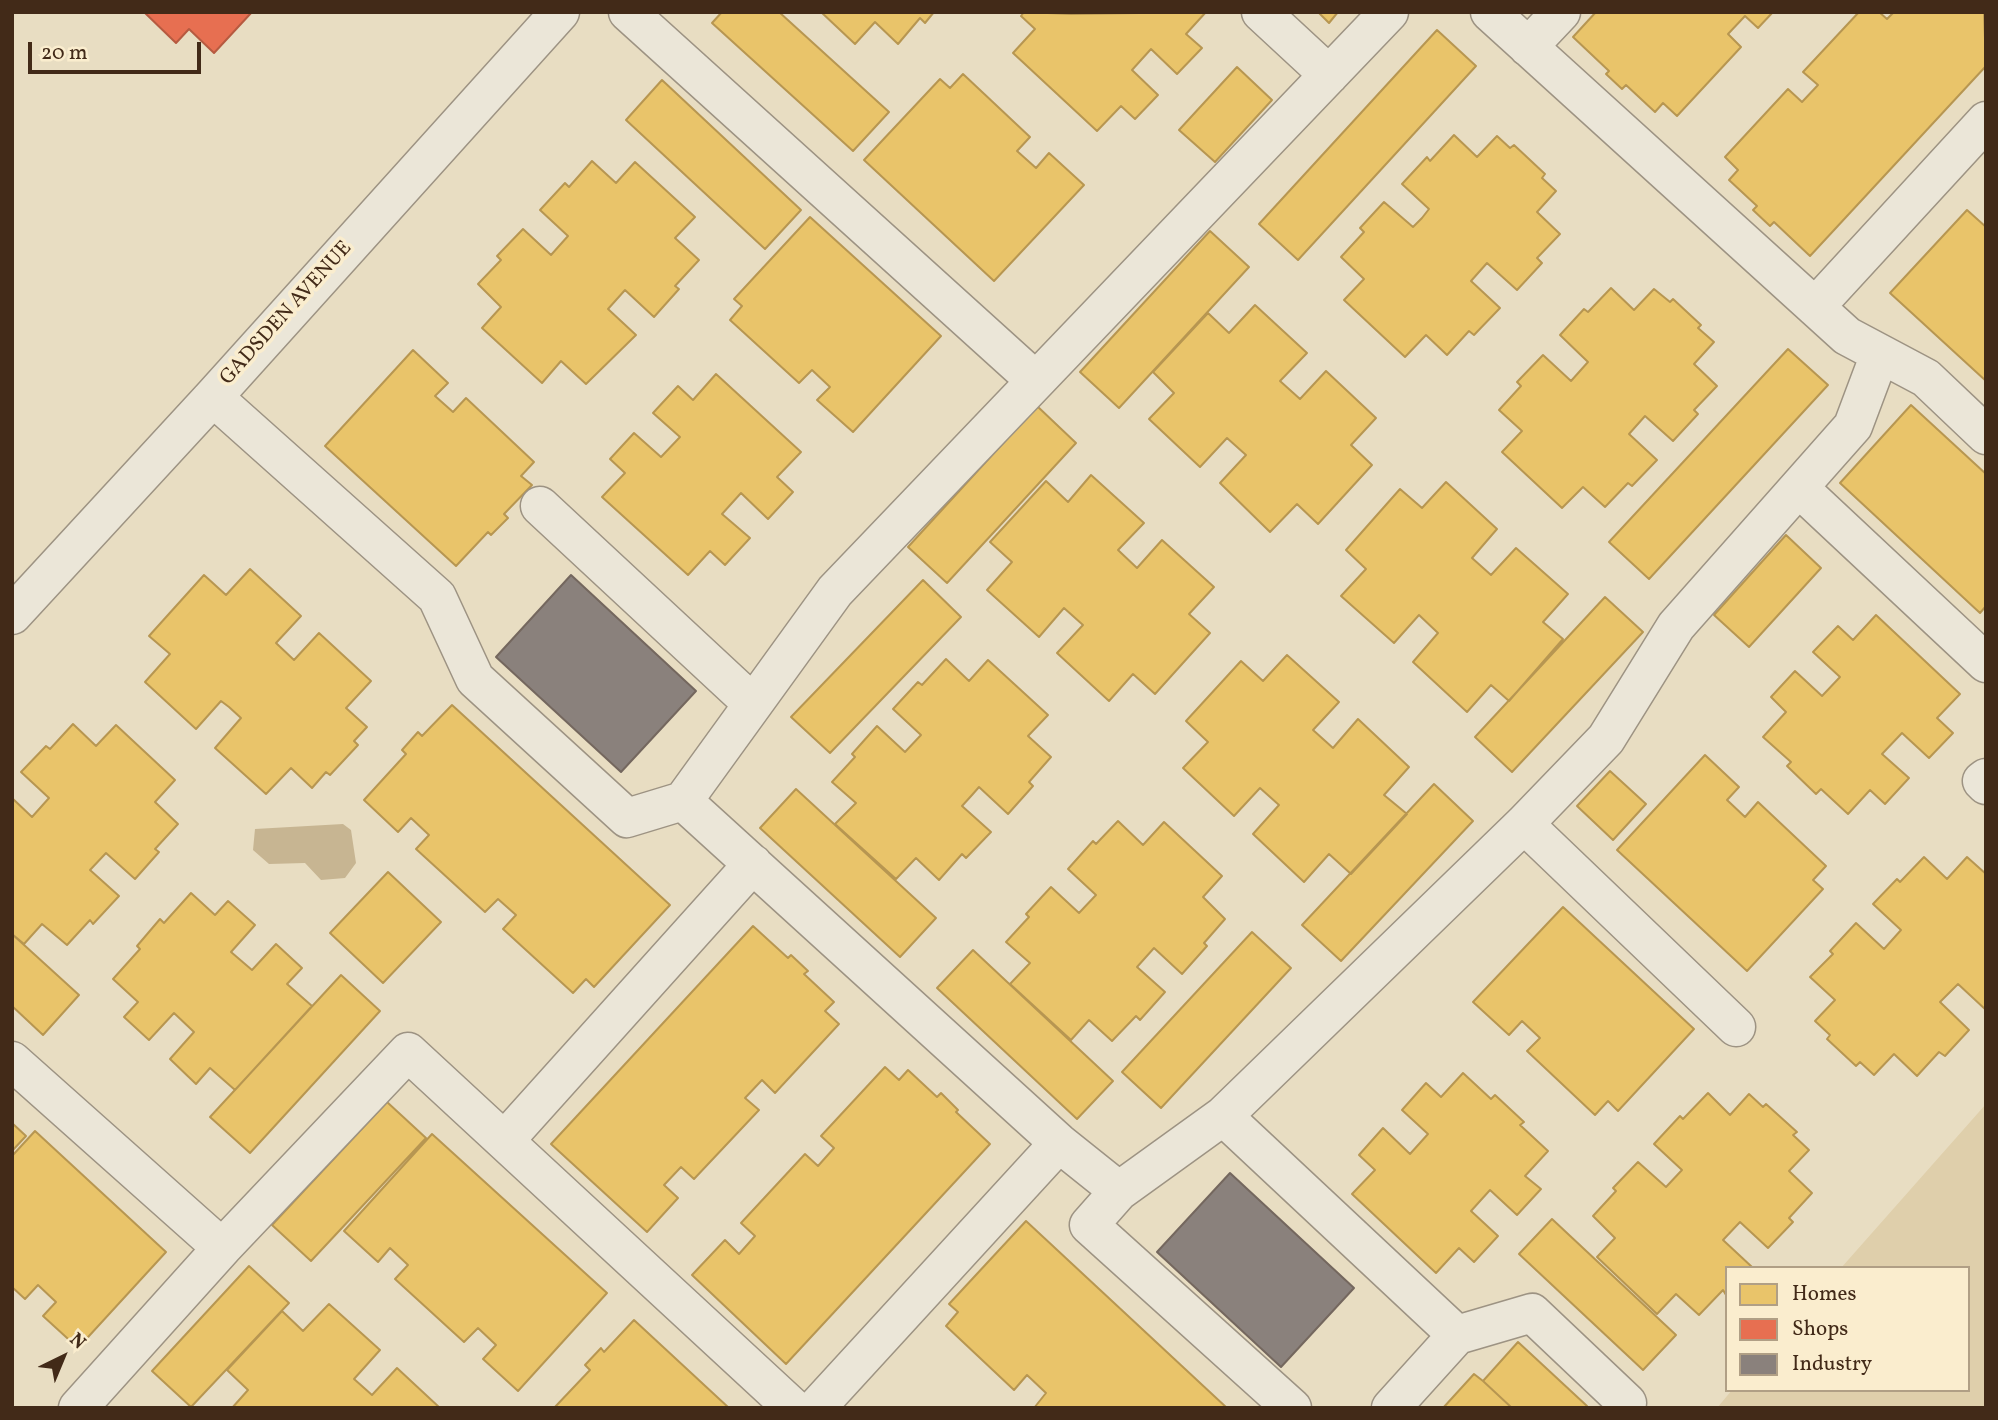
<!DOCTYPE html>
<style>
body{margin:0}
#map{position:relative;width:1998px;height:1420px;overflow:hidden;background:#e8ddc2;font-family:Vollkorn,serif}
canvas{display:block}
.frame{position:absolute;inset:0;border:14px solid #422a18;pointer-events:none}
.legend{position:absolute;left:1725px;top:1266px;width:245px;height:126px;box-sizing:border-box;background:#faedce;border:2px solid #b09f85;margin:0;padding:9px 12px;list-style:none;font-size:21px;color:#422a18}
.legend li{display:flex;align-items:center;gap:14px;height:35px}
.legend b{width:35px;border:2px solid #b09f85}
.north{position:absolute;left:28px;top:1322px;width:70px;height:70px;-webkit-text-stroke:5px #faedce;paint-order:stroke;rotate:43deg;font-size:19px;font-weight:700;line-height:28px;text-align:center;color:#422a18}
.north::after{content:'';display:block;margin:auto;width:24px;height:32px;background:#422a18;clip-path:polygon(50% 0,100% 100%,50% 72%,0 100%)}
.scale{position:absolute;left:28px;top:42px;width:173px;height:32px;box-sizing:border-box;border:4px solid #422a18;border-top:0;padding-left:9px;font-size:21px;line-height:24px;white-space:nowrap;color:#422a18;-webkit-text-stroke:5px #faedce;paint-order:stroke}
</style>
<div id="map">
<canvas width="1998" height="1420"></canvas>
<div class="frame"></div>
<ul class="legend">
<li><b style="height:19px;background:#e9c46a"></b>Homes</li>
<li><b style="height:19px;background:#e76f51"></b>Shops</li>
<li><b style="height:19px;background:#8a817c"></b>Industry</li>
</ul>
<div class="north">N</div>
<div class="scale">20 m</div>
</div>
<script>
const ctx = document.querySelector('canvas').getContext('2d');
ctx.lineJoin = 'round';
function paint(path, color) { ctx.fillStyle = color; ctx.fill(path, 'evenodd'); }
function trace(path, color, width, dash) { ctx.strokeStyle = color; ctx.lineWidth = width; ctx.lineCap = dash ? 'butt' : 'round'; ctx.setLineDash(dash || []); ctx.stroke(path); }
function label(font, color, halo, rows, align = 'center') {
  ctx.font = font + ' Vollkorn,serif'; ctx.lineWidth = 7; ctx.setLineDash([]); ctx.textBaseline = 'middle'; ctx.strokeStyle = halo; ctx.fillStyle = color; for (const [text, x, y, turn = 0] of rows) {
    ctx.save(); ctx.translate(x, y); ctx.rotate((+turn || 0) * Math.PI / 180); ctx.textAlign = isNaN(turn) ? turn : align; if (halo) ctx.strokeText(text, 0, 0); ctx.fillText(text, 0, 0); ctx.restore();
  }
}
paint(new Path2D(`
 M 1986,1104 L 1986,1408 L 1717,1408 L 1732,1390 L 1968,1390 L 1968,1268 L 1841,1268 Z`), '#dfcfab');
paint(new Path2D(`
 M 343,824 L 351,830 L 356,863 L 345,878 L 321,880 L 305,863 L 269,864 L 253,850 L 255,829 Z`), '#c7b592');
const homes = new Path2D(`
 M 722,12 L 779,12 L 889,112 L 853,151 L 712,23 Z
 M 821,12 L 934,12 L 925,23 L 920,18 L 898,44 L 875,22 L 855,44 Z
 M 1024,12 L 1071,14 L 1206,12 L 1186,34 L 1202,48 L 1177,74 L 1151,49 L 1132,70 L 1158,95 L 1135,119 L 1121,106 L 1097,131 L 1013,53 L 1035,29 L 1021,16 Z
 M 1318,12 L 1338,12 L 1329,23 Z
 M 1596,12 L 1773,12 L 1758,28 L 1745,16 L 1728,34 L 1741,47 L 1677,116 L 1663,103 L 1655,112 L 1626,85 L 1622,89 L 1606,74 L 1609,71 L 1573,37 Z
 M 1859,12 L 1879,12 L 1887,19 L 1894,12 L 1984,12 L 1986,66 L 1810,256 L 1774,222 L 1770,226 L 1753,210 L 1757,206 L 1729,180 L 1738,170 L 1725,157 L 1788,89 L 1802,102 L 1818,85 L 1803,72 Z
 M 1437,30 L 1476,66 L 1298,260 L 1259,224 Z
 M 1237,67 L 1272,100 L 1215,162 L 1179,130 Z
 M 963,74 L 1030,137 L 1017,151 L 1036,168 L 1049,153 L 1084,185 L 994,281 L 864,160 L 940,79 L 950,88 Z
 M 662,80 L 801,210 L 765,249 L 626,120 Z
 M 1454,135 L 1477,157 L 1497,136 L 1510,148 L 1514,145 L 1545,174 L 1542,178 L 1556,191 L 1537,212 L 1560,234 L 1537,258 L 1542,263 L 1517,290 L 1487,263 L 1471,281 L 1500,308 L 1474,335 L 1469,331 L 1447,355 L 1426,335 L 1405,357 L 1344,300 L 1364,279 L 1341,257 L 1364,232 L 1360,228 L 1384,202 L 1413,227 L 1422,218 L 1429,209 L 1402,184 L 1427,157 L 1430,161 Z
 M 592,161 L 616,183 L 635,162 L 695,217 L 675,238 L 699,260 L 675,286 L 679,289 L 654,317 L 625,290 L 608,309 L 636,335 L 586,384 L 561,361 L 542,383 L 482,328 L 501,307 L 478,284 L 501,260 L 497,256 L 523,229 L 551,255 L 568,236 L 540,210 L 565,183 L 569,187 Z
 M 1967,210 L 1986,227 L 1986,381 L 1890,293 Z
 M 810,217 L 941,336 L 853,432 L 817,400 L 830,387 L 812,370 L 799,383 L 730,320 L 742,306 L 734,299 Z
 M 1210,231 L 1249,267 L 1119,408 L 1080,372 Z
 M 1611,288 L 1634,310 L 1654,289 L 1670,302 L 1673,299 L 1701,325 L 1698,328 L 1714,342 L 1694,364 L 1717,386 L 1694,410 L 1698,414 L 1673,441 L 1645,416 L 1629,434 L 1657,460 L 1632,486 L 1628,483 L 1605,507 L 1583,487 L 1562,508 L 1502,452 L 1522,431 L 1499,410 L 1521,386 L 1517,382 L 1543,355 L 1571,381 L 1588,362 L 1560,335 L 1584,309 L 1588,312 Z
 M 1255,305 L 1307,353 L 1280,381 L 1300,399 L 1326,371 L 1376,418 L 1351,445 L 1372,465 L 1318,524 L 1297,504 L 1270,532 L 1220,483 L 1246,455 L 1227,438 L 1200,467 L 1149,419 L 1174,393 L 1153,372 L 1208,313 L 1229,333 Z
 M 1788,349 L 1828,385 L 1649,579 L 1609,542 Z
 M 413,350 L 448,383 L 435,396 L 453,412 L 466,398 L 534,462 L 521,476 L 532,485 L 504,514 L 508,518 L 491,535 L 488,532 L 456,566 L 325,446 Z
 M 716,374 L 801,452 L 777,477 L 793,492 L 768,519 L 741,493 L 722,514 L 750,538 L 725,565 L 710,551 L 688,575 L 602,497 L 625,473 L 610,459 L 634,433 L 661,457 L 680,437 L 653,413 L 678,386 L 693,400 Z
 M 1911,405 L 1986,474 L 1986,606 L 1980,613 L 1840,483 Z
 M 1037,406 L 1076,443 L 947,583 L 908,547 Z
 M 1091,475 L 1144,523 L 1118,550 L 1137,568 L 1162,540 L 1214,587 L 1189,614 L 1210,633 L 1155,694 L 1133,674 L 1109,701 L 1057,653 L 1083,625 L 1064,608 L 1039,637 L 987,590 L 1012,562 L 990,542 L 1046,481 L 1068,502 Z
 M 1446,482 L 1497,529 L 1472,558 L 1491,575 L 1516,548 L 1568,594 L 1543,622 L 1563,639 L 1509,701 L 1491,685 L 1467,712 L 1413,662 L 1438,633 L 1419,615 L 1394,643 L 1341,596 L 1366,569 L 1346,550 L 1400,489 L 1422,508 Z
 M 1786,535 L 1821,568 L 1749,647 L 1714,615 Z
 M 250,569 L 301,616 L 276,643 L 294,660 L 319,633 L 371,681 L 346,708 L 367,727 L 354,741 L 358,745 L 330,775 L 326,772 L 312,788 L 291,768 L 266,794 L 215,748 L 241,718 L 229,707 L 221,701 L 196,729 L 145,682 L 170,654 L 149,636 L 204,575 L 226,595 Z
 M 923,580 L 961,617 L 830,753 L 791,717 Z
 M 1605,597 L 1643,632 L 1512,772 L 1475,737 Z
 M 1876,615 L 1960,694 L 1937,718 L 1953,733 L 1929,758 L 1902,733 L 1882,754 L 1909,778 L 1885,804 L 1870,790 L 1848,814 L 1821,789 L 1816,794 L 1787,766 L 1791,762 L 1763,737 L 1786,712 L 1771,697 L 1795,671 L 1822,696 L 1840,677 L 1813,652 L 1838,626 L 1853,640 Z
 M 1287,655 L 1339,702 L 1313,730 L 1333,748 L 1358,719 L 1409,767 L 1384,795 L 1407,814 L 1351,874 L 1329,854 L 1304,882 L 1253,834 L 1279,805 L 1260,788 L 1234,816 L 1183,768 L 1208,742 L 1186,721 L 1241,661 L 1263,681 Z
 M 946,659 L 969,681 L 988,660 L 1048,715 L 1028,736 L 1051,757 L 1029,782 L 1033,786 L 1008,814 L 979,787 L 972,795 L 962,806 L 991,832 L 966,858 L 962,854 L 939,880 L 916,858 L 896,879 L 835,824 L 856,803 L 832,782 L 855,757 L 852,754 L 877,726 L 905,752 L 921,735 L 893,709 L 918,682 L 922,685 Z
 M 452,705 L 670,905 L 594,987 L 586,979 L 573,993 L 503,929 L 516,915 L 498,899 L 485,912 L 416,849 L 429,835 L 411,818 L 398,832 L 364,800 L 406,754 L 402,750 L 418,732 L 422,736 Z
 M 73,724 L 96,746 L 116,725 L 175,780 L 155,802 L 178,824 L 155,849 L 159,852 L 135,879 L 106,853 L 90,870 L 119,896 L 93,924 L 90,920 L 67,945 L 42,924 L 24,944 L 12,934 L 12,798 L 32,817 L 49,798 L 21,772 L 46,746 L 50,749 Z
 M 1705,755 L 1739,787 L 1727,800 L 1745,817 L 1758,802 L 1826,866 L 1813,880 L 1823,889 L 1747,971 L 1617,850 Z
 M 1610,771 L 1646,804 L 1613,840 L 1577,806 Z
 M 1434,784 L 1473,821 L 1341,961 L 1302,925 Z
 M 796,789 L 936,918 L 900,957 L 760,828 Z
 M 1118,821 L 1143,845 L 1164,822 L 1222,876 L 1203,897 L 1225,919 L 1204,943 L 1207,946 L 1182,974 L 1154,948 L 1137,967 L 1165,992 L 1140,1020 L 1136,1016 L 1112,1041 L 1089,1020 L 1071,1040 L 1010,984 L 1030,963 L 1006,942 L 1029,917 L 1026,914 L 1051,887 L 1079,913 L 1096,895 L 1068,869 L 1093,841 L 1096,844 Z
 M 1924,857 L 1947,879 L 1967,857 L 1986,874 L 1986,1010 L 1958,984 L 1940,1002 L 1969,1030 L 1945,1056 L 1939,1052 L 1917,1076 L 1894,1054 L 1874,1075 L 1860,1062 L 1856,1066 L 1827,1039 L 1830,1035 L 1815,1021 L 1835,1000 L 1810,977 L 1833,954 L 1830,951 L 1856,923 L 1884,949 L 1901,930 L 1873,904 L 1897,879 L 1900,882 Z
 M 388,872 L 441,922 L 383,983 L 330,933 Z
 M 191,893 L 215,915 L 228,901 L 255,925 L 231,952 L 252,970 L 276,944 L 302,968 L 287,984 L 312,1006 L 235,1090 L 210,1068 L 196,1084 L 170,1059 L 194,1032 L 174,1013 L 149,1040 L 124,1017 L 138,1002 L 113,979 L 140,949 L 137,946 L 160,919 L 164,923 Z
 M 1563,907 L 1694,1029 L 1618,1111 L 1608,1101 L 1595,1115 L 1527,1051 L 1540,1038 L 1522,1021 L 1509,1035 L 1473,1002 Z
 M 753,926 L 788,958 L 791,955 L 808,971 L 804,974 L 834,1002 L 825,1011 L 839,1024 L 775,1093 L 762,1080 L 745,1098 L 759,1110 L 694,1179 L 681,1167 L 664,1185 L 678,1198 L 647,1232 L 551,1144 Z
 M 1252,932 L 1291,968 L 1161,1108 L 1122,1072 Z
 M 12,934 L 79,995 L 43,1035 L 12,1006 Z
 M 973,950 L 1113,1081 L 1077,1119 L 937,988 Z
 M 341,975 L 380,1011 L 250,1153 L 210,1117 Z
 M 885,1067 L 899,1080 L 908,1070 L 937,1097 L 941,1093 L 958,1110 L 956,1112 L 990,1144 L 786,1364 L 692,1275 L 725,1240 L 739,1254 L 755,1236 L 741,1223 L 805,1154 L 818,1166 L 834,1148 L 821,1136 Z
 M 1463,1073 L 1491,1099 L 1495,1095 L 1524,1122 L 1520,1125 L 1548,1151 L 1525,1176 L 1541,1189 L 1517,1215 L 1490,1190 L 1471,1211 L 1498,1236 L 1474,1262 L 1459,1248 L 1436,1273 L 1352,1194 L 1375,1170 L 1359,1155 L 1383,1128 L 1410,1154 L 1428,1134 L 1402,1110 L 1426,1083 L 1441,1097 Z
 M 1708,1093 L 1730,1115 L 1749,1094 L 1763,1107 L 1766,1104 L 1797,1132 L 1793,1135 L 1809,1150 L 1789,1171 L 1812,1193 L 1789,1218 L 1793,1222 L 1768,1248 L 1740,1222 L 1723,1240 L 1752,1267 L 1727,1268 L 1726,1295 L 1723,1290 L 1699,1315 L 1676,1294 L 1657,1314 L 1597,1257 L 1615,1238 L 1593,1216 L 1616,1191 L 1613,1188 L 1638,1162 L 1666,1187 L 1682,1170 L 1654,1144 L 1680,1116 L 1683,1119 Z
 M 387,1102 L 426,1138 L 311,1261 L 272,1225 Z
 M 12,1123 L 26,1136 L 12,1151 Z
 M 35,1131 L 166,1252 L 78,1348 L 43,1316 L 56,1302 L 38,1285 L 25,1299 L 12,1287 L 12,1156 Z
 M 432,1134 L 607,1293 L 518,1391 L 483,1359 L 496,1345 L 478,1328 L 464,1342 L 395,1279 L 408,1265 L 390,1248 L 378,1262 L 344,1231 Z
 M 1552,1219 L 1676,1335 L 1643,1370 L 1519,1254 Z
 M 1026,1221 L 1227,1408 L 1034,1408 L 1046,1393 L 1027,1375 L 1014,1390 L 946,1326 L 958,1312 L 949,1304 Z
 M 249,1266 L 289,1303 L 191,1407 L 152,1371 Z
 M 329,1304 L 380,1350 L 354,1379 L 372,1395 L 397,1368 L 440,1408 L 232,1408 L 248,1390 L 227,1370 L 282,1311 L 303,1331 Z
 M 634,1320 L 729,1408 L 554,1408 L 590,1370 L 585,1365 L 601,1348 L 604,1352 Z
 M 1518,1342 L 1587,1406 L 1585,1408 L 1512,1408 L 1483,1381 Z
 M 1474,1374 L 1483,1381 L 1512,1408 L 1443,1408 Z`);
paint(homes, '#e9c46a');
trace(homes, '#b79651', 2);
const shops = new Path2D(`
 M 144,12 L 252,12 L 214,53 L 189,29 L 176,43 Z`);
paint(shops, '#e76f51');
trace(shops, '#b65a40', 2);
const industry = new Path2D(`
 M 571,575 L 696,691 L 621,772 L 496,657 Z
 M 1230,1173 L 1354,1288 L 1281,1367 L 1157,1252 Z`);
paint(industry, '#8a817c');
trace(industry, '#74675e', 2);
const minor = new Path2D(`
 M 628,12 L 1036,381
 M 1261,12 L 1329,75
 M 1490,12 L 1847,336 L 1926,378 L 1986,435
 M 1528,47 L 1561,12
 M 1815,307 L 1986,121
 M 213,397 L 437,597 L 475,679 L 627,818 L 683,801 L 835,591 L 1389,12
 M 1799,488 L 1986,663
 M 540,506 L 753,704
 M 12,615 L 213,397 L 560,12
 M 1986,778 L 1982,781 L 1986,785
 M 683,801 L 1059,1143 L 1119,1191 L 1223,1116 L 1524,824 L 1606,739 L 1676,626 L 1853,426 L 1880,354
 M 1524,824 L 1736,1027
 M 12,1061 L 222,1248 L 78,1408
 M 1223,1116 L 1457,1335 L 1391,1408
 M 505,1140 L 753,864
 M 1119,1191 L 1089,1225 L 1292,1408
 M 222,1248 L 408,1052 L 793,1408
 M 1457,1335 L 1532,1313 L 1627,1403
 M 816,1408 L 1059,1143`);
trace(minor, '#9d9383', 41);
trace(minor, '#ebe6d8', 38);
label('21px', '#422a18', '#faedce', [
 ["GADSDEN AVENUE",287,314,-48]
]);
</script>
